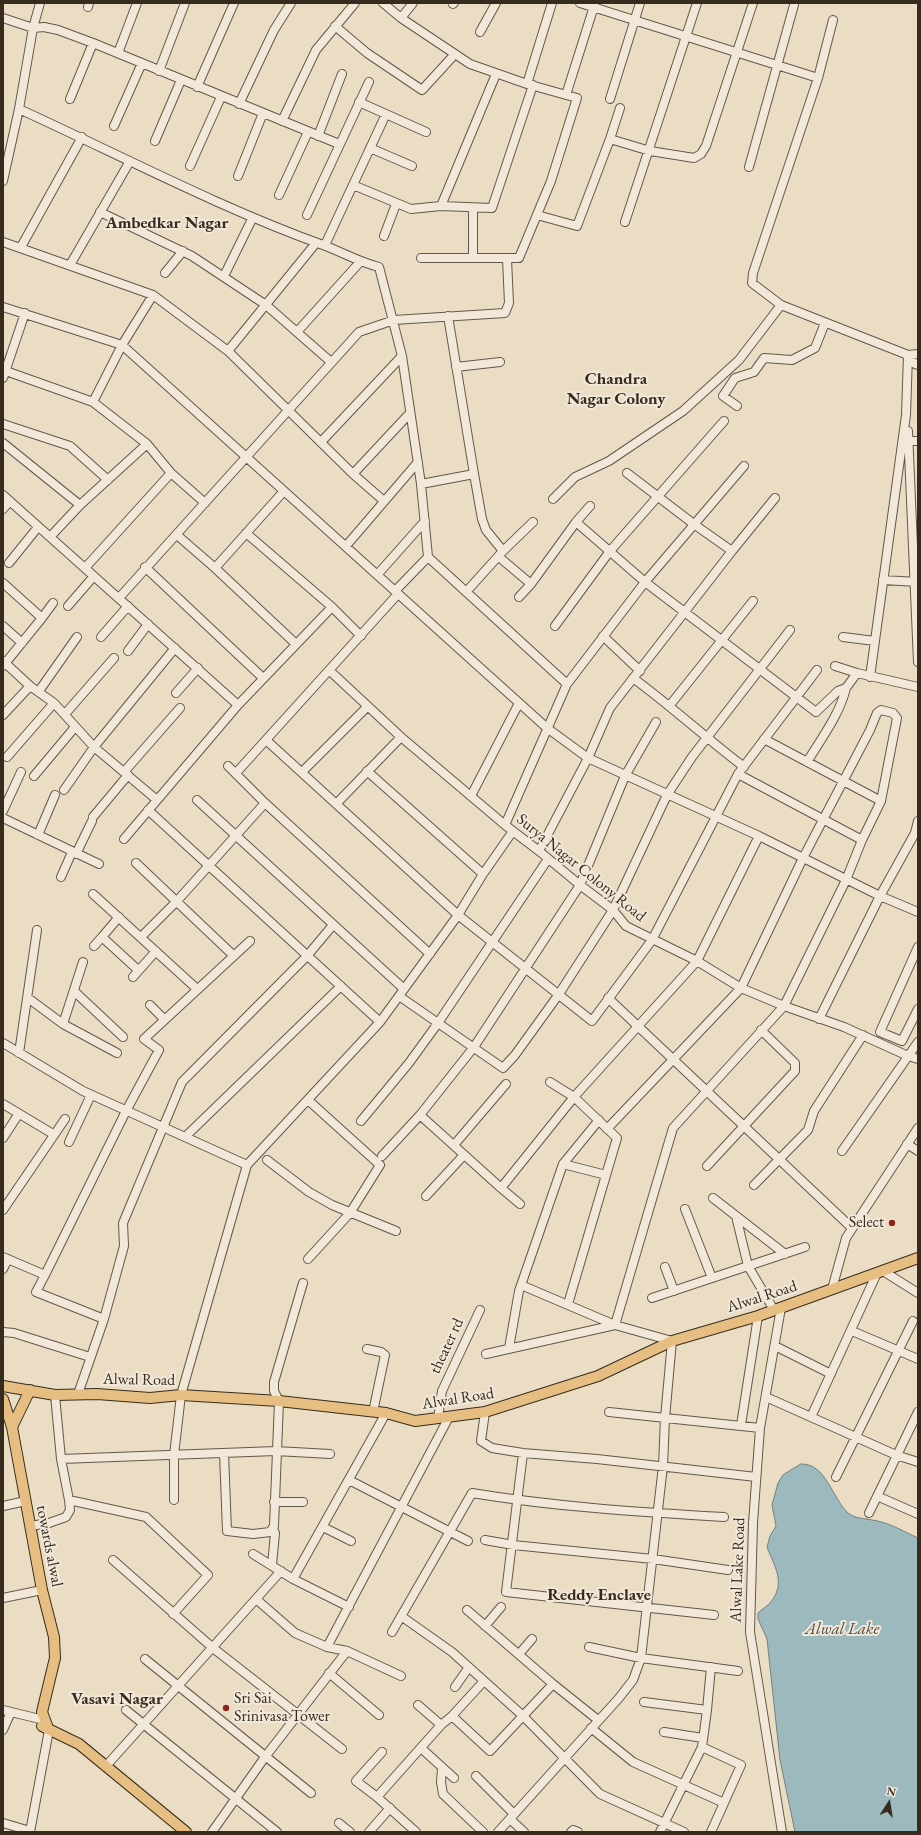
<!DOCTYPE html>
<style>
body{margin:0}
#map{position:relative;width:921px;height:1835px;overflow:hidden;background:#ebdcc4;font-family:"EB Garamond",serif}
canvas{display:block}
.frame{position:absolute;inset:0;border:4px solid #362c1e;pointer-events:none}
.north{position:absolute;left:869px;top:1783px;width:40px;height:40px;-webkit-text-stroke:3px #f2e8d9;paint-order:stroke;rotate:12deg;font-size:11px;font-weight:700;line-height:16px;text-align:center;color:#362c1e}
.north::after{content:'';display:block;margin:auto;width:14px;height:18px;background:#362c1e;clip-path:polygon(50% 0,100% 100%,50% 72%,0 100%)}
</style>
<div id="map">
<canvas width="921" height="1835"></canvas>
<div class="frame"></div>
<div class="north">N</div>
</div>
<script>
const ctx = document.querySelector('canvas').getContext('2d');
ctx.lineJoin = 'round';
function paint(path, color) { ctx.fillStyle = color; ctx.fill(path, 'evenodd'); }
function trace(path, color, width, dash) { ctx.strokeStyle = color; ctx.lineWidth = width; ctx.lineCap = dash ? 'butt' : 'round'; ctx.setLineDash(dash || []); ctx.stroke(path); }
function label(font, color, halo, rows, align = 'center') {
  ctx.font = font + ' "EB Garamond",serif'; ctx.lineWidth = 4; ctx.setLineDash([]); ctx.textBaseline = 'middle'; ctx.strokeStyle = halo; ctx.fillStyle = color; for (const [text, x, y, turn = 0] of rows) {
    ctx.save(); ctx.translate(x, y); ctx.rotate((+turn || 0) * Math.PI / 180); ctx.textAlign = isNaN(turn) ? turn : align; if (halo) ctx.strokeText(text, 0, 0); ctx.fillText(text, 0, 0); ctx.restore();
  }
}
const water = new Path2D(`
 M 801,1464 C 826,1463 832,1498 848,1513 C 855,1519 864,1518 872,1520 C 888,1522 903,1531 918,1538 L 918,1832 L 795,1832 L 780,1760 L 767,1639 L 758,1619 L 758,1613 C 762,1609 766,1607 770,1603 C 787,1583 774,1566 767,1547 L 770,1536 L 776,1526 L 772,1505 L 778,1483 L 783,1475 Z`);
paint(water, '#9cb9be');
trace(water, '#73817e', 1);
const minor = new Path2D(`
 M 383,3 L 401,18 L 470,64 L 527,84 L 577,98 L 551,181 L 519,258 L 421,258
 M 580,3 L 818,78
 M 453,4 L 454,3
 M 88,7 L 89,3
 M 3,18 L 33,28 L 44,27 L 58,30 L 93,43 L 339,144
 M 401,18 L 413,3
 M 833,20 L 818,78 L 753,273 L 752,283 L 781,305 L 908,355 L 918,354
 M 335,26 L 367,53 L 422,90 L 455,54
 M 480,32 L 496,3
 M 118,53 L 137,3
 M 159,71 L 185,3
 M 527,84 L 552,3
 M 197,87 L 234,3
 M 566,95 L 595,3
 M 70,99 L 93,43
 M 610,99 L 640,3
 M 359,102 L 426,132
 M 239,104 L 274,30 L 291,3
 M 19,109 C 120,155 218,207 323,245 C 342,252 359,262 379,267 L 402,356 L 421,484 L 428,557 L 395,591
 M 282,121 L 316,50 L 355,3
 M 114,126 L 142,63
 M 318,136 L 342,74
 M 610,139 L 620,108
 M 155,141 L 181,80
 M 370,148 L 412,166
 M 190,166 L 221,97
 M 749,167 L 794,5
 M 238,176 L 263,113
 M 3,181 L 19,109 L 33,28 L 40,3
 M 353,185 L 411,209 L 441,206 L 492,208 L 533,85
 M 279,195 L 308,132
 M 441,206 L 496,74
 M 100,212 L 192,256 L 266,305 L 331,362
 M 307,215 L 369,82
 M 537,215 L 577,226 L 610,139 L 650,151 L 694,158 L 701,154 L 706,146 L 753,3
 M 625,222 L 697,3
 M 384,236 L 396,204
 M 3,242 L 153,295 L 228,351 L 353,474 L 384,501
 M 325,245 L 386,114
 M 21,247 L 82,137
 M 473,258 L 473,208
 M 70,265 L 130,161
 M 165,273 L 183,251
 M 224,276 L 252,219
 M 3,307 L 122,345 L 547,728 L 588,758 L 759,836 L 880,896 L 918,912
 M 448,316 L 474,474
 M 297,332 L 360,262
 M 228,351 L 316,243
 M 908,355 L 915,364 L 918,365
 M 456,367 L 500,362
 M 3,370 L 93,402 L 147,444 L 171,473 L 205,503
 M 3,378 L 25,313
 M 93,402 L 122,345 L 153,295
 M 737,406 L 723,396 L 735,378 L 754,372 L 764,358 L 792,360 L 815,348 L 825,323
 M 3,424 L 70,446 L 108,480
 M 908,431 L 918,662
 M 908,441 L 918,441
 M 321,442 L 402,356
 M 3,443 L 80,505
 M 353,474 L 410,413
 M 421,484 L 474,474 L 482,519 L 486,530 L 503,551
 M 3,495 L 238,705
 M 553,499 L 575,477 L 609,461 L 683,411 L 739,360 L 781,305
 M 3,509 L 10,501
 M 576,522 L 590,506
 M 246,533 L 332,607 L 361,636
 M 177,535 L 215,568 L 296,644
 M 50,537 L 80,505 L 147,444
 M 346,546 L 418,462
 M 732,551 L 775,498
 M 428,557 L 567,684
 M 499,557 L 531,584
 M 9,563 L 38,527
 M 145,567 L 263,678
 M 85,568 L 171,473
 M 215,568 L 284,491
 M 377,575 L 425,521
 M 883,580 L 918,582
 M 3,583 L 42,618 L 3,666
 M 466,592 L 503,551 L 533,522
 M 519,597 L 531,584 L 576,522 L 645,582 L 816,712 L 838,691 L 846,688 L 857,673 L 918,687
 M 119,598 L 359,332 L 394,320 L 505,313 L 509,303 L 507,259
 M 68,606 L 94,576
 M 42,618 L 53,603
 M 3,626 L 22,643
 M 555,626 L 610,551 L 724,421
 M 603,636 L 640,671
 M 101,637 L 128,606
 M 843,637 L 875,641
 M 128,651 L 148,624
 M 3,661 L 30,686 L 54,703 L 94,747 L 157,800
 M 835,666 L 857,673
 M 330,671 L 401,737 L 505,825 L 539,851 L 580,885 L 613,910 L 626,926 L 697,961 L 741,988 L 784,1006 L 844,1027 L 908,1056 L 918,1059
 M 870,677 L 906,415 L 908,355
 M 633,678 C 671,706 706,738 744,767
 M 39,691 L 77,637
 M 176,693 L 198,668
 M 670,705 L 753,601
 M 65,714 L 114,658
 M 3,715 L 30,686
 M 764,739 L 881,801
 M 266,740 L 458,915 L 592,1021 L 652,940 L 738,774 L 817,670
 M 7,757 L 54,703
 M 807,762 C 821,739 840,714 846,688
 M 228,766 L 265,803
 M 367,771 L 483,874
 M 124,772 L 180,708
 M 302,772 L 368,706
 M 236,773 L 397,595
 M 34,776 L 75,727
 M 64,790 L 94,747 L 175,648
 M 471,796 L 519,703
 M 197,800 L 404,989
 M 337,803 L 401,737
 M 148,810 L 380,1022
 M 3,811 L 21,772
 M 93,817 L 128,775
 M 3,818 L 99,864
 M 505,825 L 567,684 L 645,582 L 744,466
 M 38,835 L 55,795
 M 124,839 L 238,705 L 332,607
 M 539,851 L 588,758 L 610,708 L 732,551 L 695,525 L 627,473
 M 76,854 L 92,821
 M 136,863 L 234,956
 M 61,877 L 72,852
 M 93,894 L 197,989
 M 119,917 L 102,937 L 138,970
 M 141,937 L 177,901 L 265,803 L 430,954
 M 94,946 L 102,937
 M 918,947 L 880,1032 L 902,1041 L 918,1009
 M 133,977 L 156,951
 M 74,991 L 123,1037
 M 399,996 L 503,1068 L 515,1055 L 559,994 L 613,910 L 667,795 L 692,757 L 790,630
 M 28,998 L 63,1024 L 117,1053
 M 608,998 L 852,1228
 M 150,1005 L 164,1019
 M 819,1019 L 880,896 L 915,833 L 918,821
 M 63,1024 L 83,962
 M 3,1043 L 83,1091 L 247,1165
 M 19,1053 L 37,930
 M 550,1082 L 574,1097 L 617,1138 L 568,1304
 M 308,1100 L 380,1165 L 350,1213 L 308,1259
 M 3,1104 L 53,1134
 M 420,1115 L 474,1047 L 580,885 L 625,776 L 656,722
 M 361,1121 L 409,1063 L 438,1023 L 548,859
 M 607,1129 L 741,988 L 803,858 L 870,730 L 877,713 L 881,710 L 893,713 L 897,718 L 881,801 L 862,840 L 738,774
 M 185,1137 L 341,986
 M 3,1138 L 18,1115
 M 69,1142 L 91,1095
 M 907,1144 L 918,1151
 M 454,1145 L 506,1084
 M 842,1151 L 918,1042
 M 382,1156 L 420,1115 L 501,1188 L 574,1097 L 697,961 L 759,836
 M 267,1160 L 309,1192 L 332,1205 L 396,1231
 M 563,1164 L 606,1175
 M 707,1166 L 795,1071 L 795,1063 L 761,1030
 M 754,1185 L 808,1130 L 814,1111 L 863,1035
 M 501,1188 L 520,1204
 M 426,1196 L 464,1155
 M 713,1198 L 785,1254
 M 685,1209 L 712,1278
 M 3,1210 L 65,1119
 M 736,1216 L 748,1266 L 774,1310
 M 3,1257 L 45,1275 L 36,1292 L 104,1319
 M 665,1267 L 674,1291
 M 3,1269 L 8,1259
 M 883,1271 L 918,1293
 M 45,1275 L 126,1111 L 159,1050 L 144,1039 L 250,941
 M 832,1289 L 846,1238 L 918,1128
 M 652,1298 L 805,1247
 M 781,1308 L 760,1428 L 753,1523 L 750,1632 L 782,1832
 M 615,1325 L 673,1128 L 784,1006 L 846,880 L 862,840
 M 852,1331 L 918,1359
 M 3,1332 L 14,1333 L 90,1357
 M 775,1346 L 831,1374
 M 509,1348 L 519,1291 L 563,1164 L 599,1120
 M 367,1349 L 381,1352 L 385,1355 L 373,1412
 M 486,1354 L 615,1325
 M 78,1394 L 104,1319 L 124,1246 L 123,1223 L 182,1082 L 307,956 L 333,925
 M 55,1395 L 61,1459 L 69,1500 L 146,1517 L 208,1575 L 173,1614
 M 766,1397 L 896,1455 L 918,1462
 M 485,1412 L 481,1441 L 492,1448 L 523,1453 L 597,1459 L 756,1477
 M 609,1412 L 760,1428
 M 811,1417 L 877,1273
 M 438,1418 L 442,1391 L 480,1310
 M 741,1425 L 758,1316
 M 224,1453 L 227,1531 L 253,1534 L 270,1532 L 274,1526 L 279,1401 L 274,1391 L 274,1382 L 303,1283
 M 523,1453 L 506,1592 L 714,1615
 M 61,1459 L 276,1451 L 330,1454
 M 836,1477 L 913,1321
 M 349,1480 L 468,1541
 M 877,1496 L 918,1514
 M 174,1500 L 174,1455 L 181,1395 L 247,1165 L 380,1022 L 458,915 L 483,874 L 513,831
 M 274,1502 L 303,1502
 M 3,1506 L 26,1501
 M 869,1513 L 918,1412
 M 30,1526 L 49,1523 L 66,1517 L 70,1510 L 69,1500
 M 323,1527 L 351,1541
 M 485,1540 L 513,1545 L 653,1559 L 728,1570
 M 253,1554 L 293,1579 L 349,1607
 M 113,1560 L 213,1648 L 342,1749
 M 272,1565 L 275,1533 L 273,1529
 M 293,1579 L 386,1413
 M 3,1598 L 42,1590
 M 256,1599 L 295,1633 L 327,1647 L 347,1651 L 401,1676
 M 467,1610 L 553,1684 L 598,1720
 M 401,1616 L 452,1652 L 522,1715 L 600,1794 L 684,1832
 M 485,1626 L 501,1607
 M 392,1632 L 472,1493 C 556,1507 640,1512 724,1517
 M 327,1647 L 449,1417
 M 589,1647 L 641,1658 L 738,1671
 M 519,1654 L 532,1639
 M 145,1659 L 311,1793
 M 329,1673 L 379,1715
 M 455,1687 L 469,1667
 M 644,1702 L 707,1710 L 711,1667
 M 418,1705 L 441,1725
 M 3,1710 L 44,1720
 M 126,1710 L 277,1832
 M 707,1710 L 702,1747 L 741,1765 L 711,1832
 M 452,1716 L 490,1751 L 553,1684
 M 591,1728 L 633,1762 L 724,1803
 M 3,1730 L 11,1712
 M 664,1732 L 703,1738
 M 421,1748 L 454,1778
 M 382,1752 L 356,1781 L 377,1797 L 416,1832
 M 106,1766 L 281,1571
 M 442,1768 L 441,1782 L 443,1794 L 483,1832
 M 476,1776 L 514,1814
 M 377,1797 L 441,1725 L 452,1716 L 484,1681
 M 510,1819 L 524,1832
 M 3,1823 L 30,1831
 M 339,1823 L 350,1832
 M 30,1832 L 49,1730
 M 212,1832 L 265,1757 L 347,1651
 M 369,1832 L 390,1808
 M 498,1832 L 619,1698 L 633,1680 L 641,1658 L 663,1466 L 665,1418 L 672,1341 L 615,1325 L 521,1285
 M 571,1832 L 573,1830 L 578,1832
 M 660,1832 L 702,1747`);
const major = new Path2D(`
 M 3,1386 L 55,1395 L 97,1394 L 150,1398 L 181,1395 L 279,1401 L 386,1413 L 415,1421 L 485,1412 L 598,1376 L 672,1341 L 758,1316 L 918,1258
 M 3,1399 L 12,1427 L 42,1590 L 54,1637 L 55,1658 L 42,1712 L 48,1728
 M 12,1427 L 30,1390
 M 42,1726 L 79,1744 L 186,1832`);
trace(minor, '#635848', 10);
trace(major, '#362c1e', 12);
trace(minor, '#f2e8d9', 8);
trace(major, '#e6be82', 10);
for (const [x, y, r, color] of [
 [892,1223,4,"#8f2418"],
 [226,1708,4,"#8f2418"]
]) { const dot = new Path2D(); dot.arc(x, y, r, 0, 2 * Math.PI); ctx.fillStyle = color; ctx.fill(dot); trace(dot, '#f2e8d9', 1.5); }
label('16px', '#362c1e', '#f2e8d9', [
 ["Surya Nagar Colony Road",581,868,39],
 ["Alwal Road",762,1297,-18],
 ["theater rd",447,1346,-65],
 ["Alwal Road",139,1380,1],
 ["Alwal Road",458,1399,-9],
 ["towards alwal",49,1546,79],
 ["Alwal Lake Road",738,1570,-88]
]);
label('16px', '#362c1e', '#f2e8d9', [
 ["Select",884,1223],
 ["Sri Sai",234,1699,"left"],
 ["Srinivasa Tower",234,1717,"left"]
], 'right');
label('bold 17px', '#362c1e', '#f2e8d9', [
 ["Ambedkar Nagar",167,223],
 ["Chandra",616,379],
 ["Nagar Colony",616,399],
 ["Reddy Enclave",599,1595],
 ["Vasavi Nagar",117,1699]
]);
label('italic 17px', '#504f46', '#f2e8d9', [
 ["Alwal Lake",842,1629]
]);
</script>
